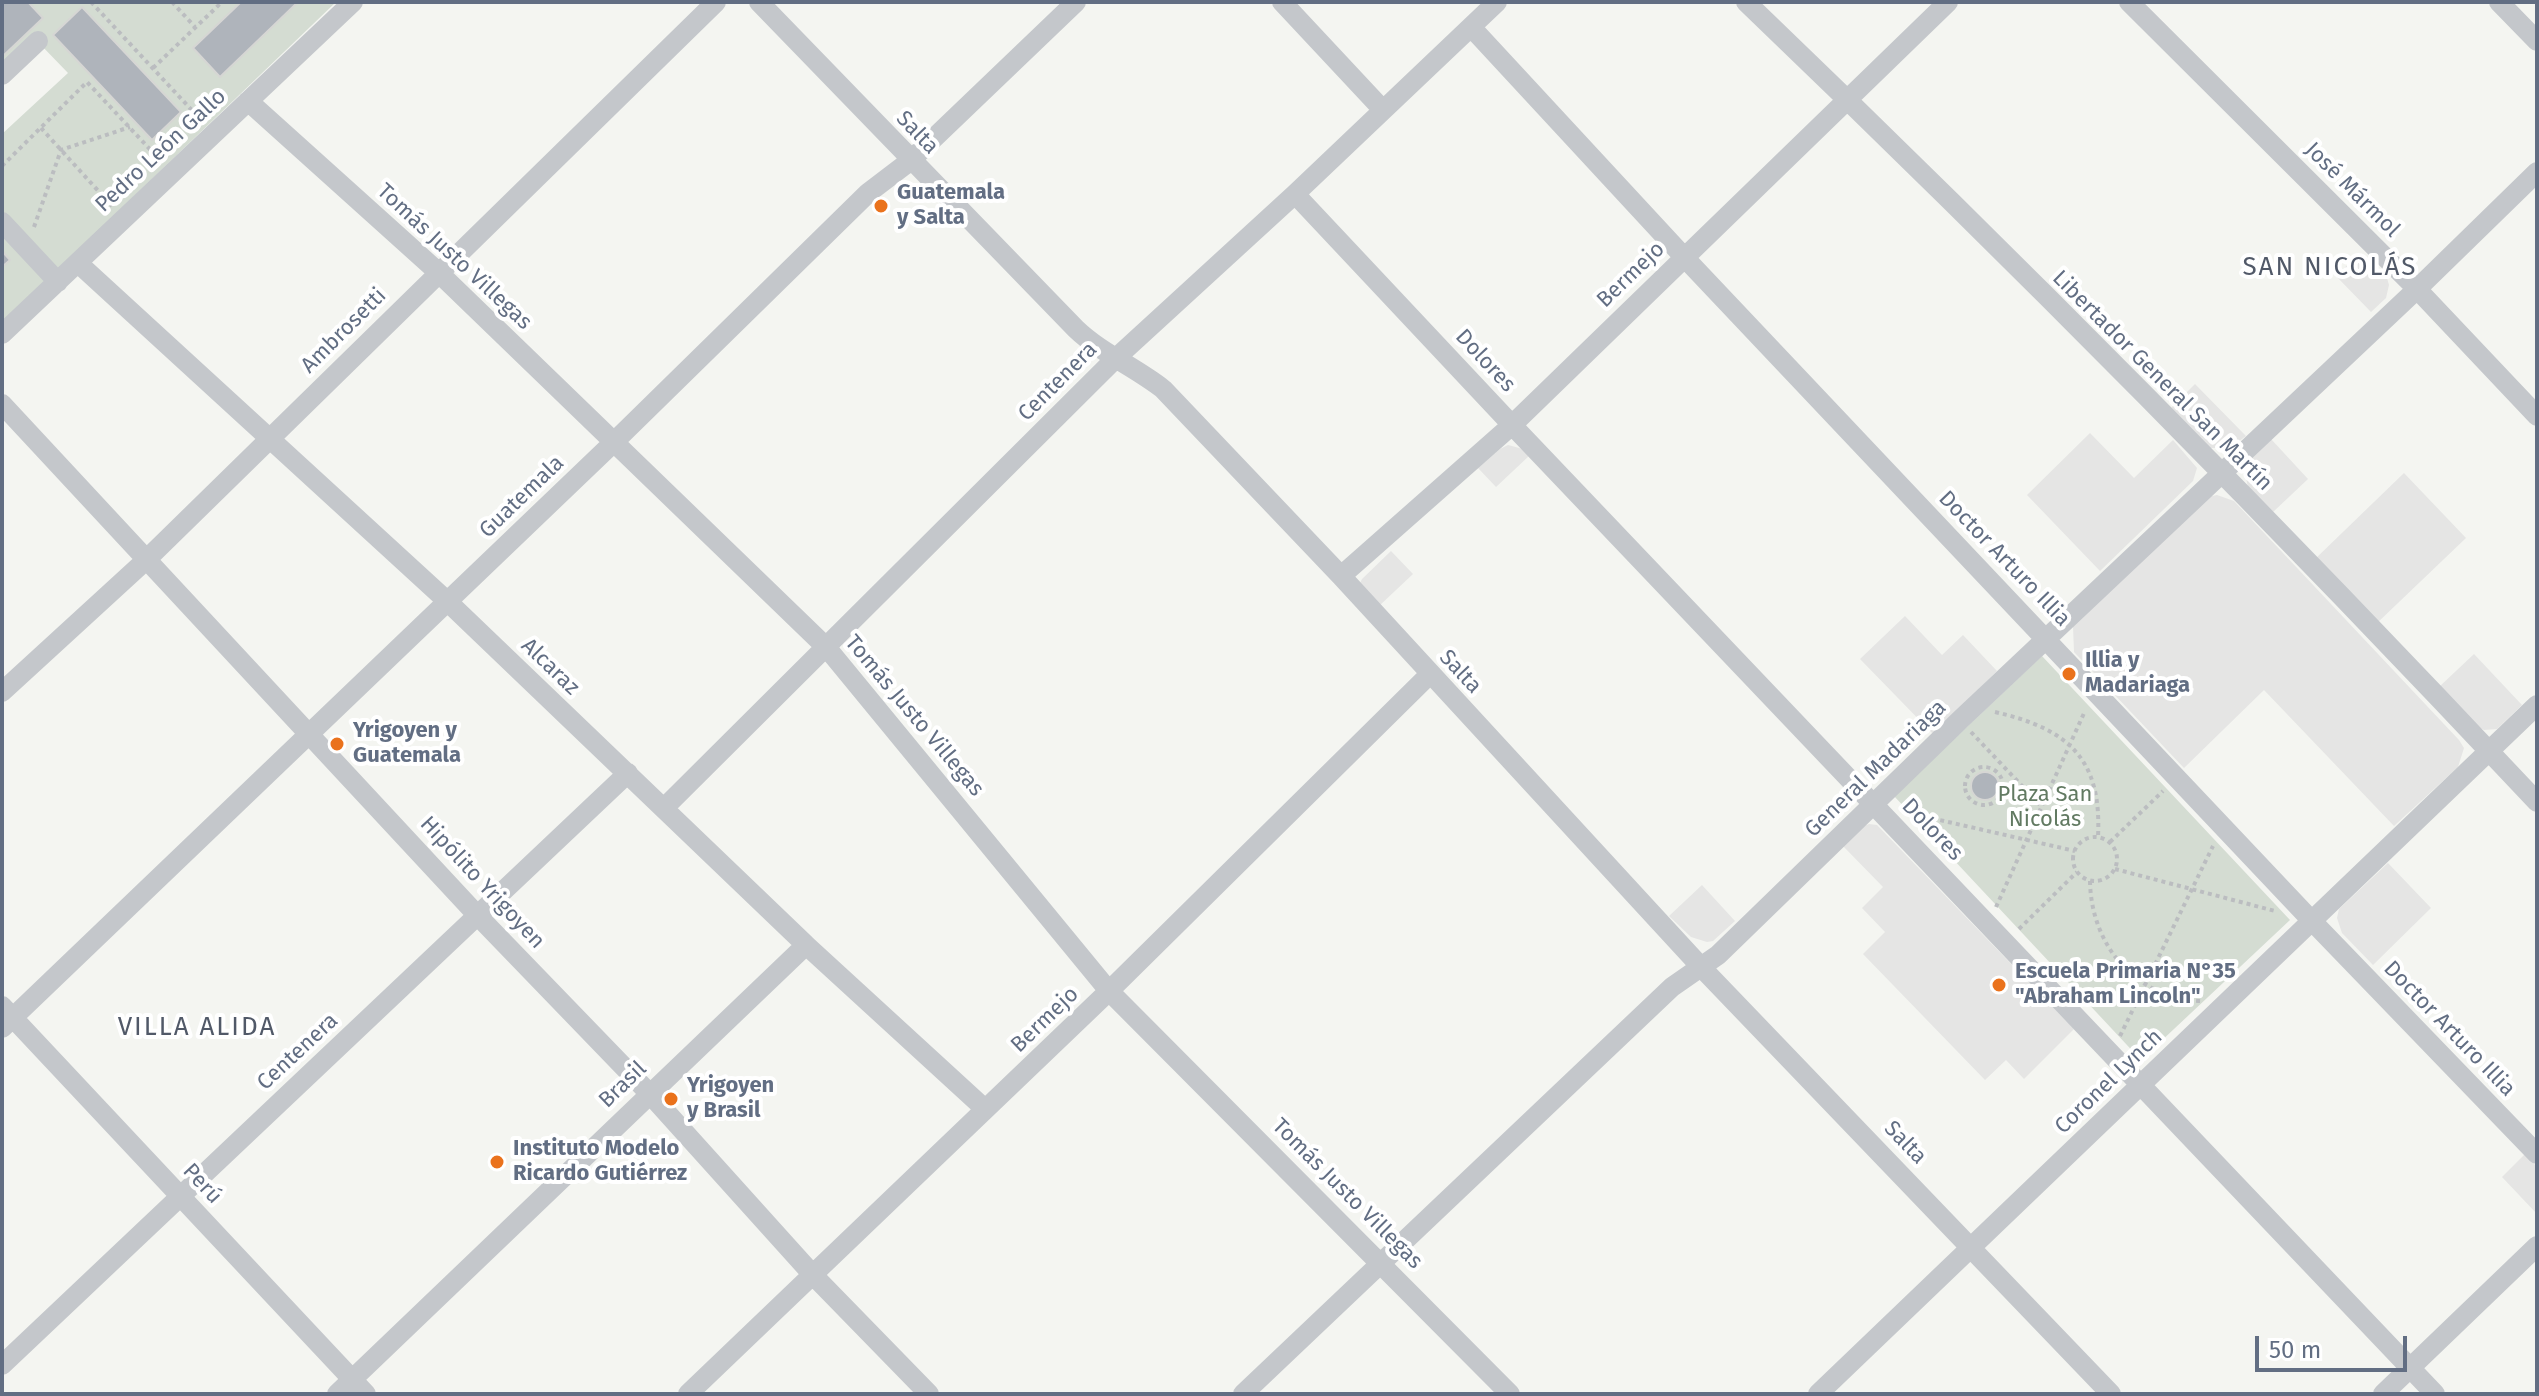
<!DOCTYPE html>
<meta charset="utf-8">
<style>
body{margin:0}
#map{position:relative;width:2539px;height:1396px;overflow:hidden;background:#f4f5f1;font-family:"Fira Sans",sans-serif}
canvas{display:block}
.frame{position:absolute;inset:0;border:4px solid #626e83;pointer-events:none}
.scale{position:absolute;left:2255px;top:1336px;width:152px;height:36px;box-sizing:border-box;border:4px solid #626e83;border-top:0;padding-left:10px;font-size:24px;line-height:28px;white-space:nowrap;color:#626e83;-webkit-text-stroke:6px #fff;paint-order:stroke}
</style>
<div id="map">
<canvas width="2539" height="1396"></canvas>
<div class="frame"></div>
<div class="scale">50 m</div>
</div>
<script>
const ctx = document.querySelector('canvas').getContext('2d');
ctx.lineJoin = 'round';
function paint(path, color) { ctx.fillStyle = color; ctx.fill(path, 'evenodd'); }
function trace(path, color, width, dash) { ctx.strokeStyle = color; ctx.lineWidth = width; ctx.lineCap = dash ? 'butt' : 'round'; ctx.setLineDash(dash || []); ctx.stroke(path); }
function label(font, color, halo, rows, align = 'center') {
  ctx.font = font + ' "Fira Sans",sans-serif'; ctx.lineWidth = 8; ctx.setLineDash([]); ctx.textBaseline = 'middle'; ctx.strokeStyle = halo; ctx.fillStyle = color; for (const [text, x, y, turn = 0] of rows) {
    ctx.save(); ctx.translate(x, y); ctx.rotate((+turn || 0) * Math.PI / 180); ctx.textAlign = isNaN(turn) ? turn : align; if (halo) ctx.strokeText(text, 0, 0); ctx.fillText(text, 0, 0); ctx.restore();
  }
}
paint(new Path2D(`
 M 2360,253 L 2387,278 L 2389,285 L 2386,298 L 2371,312 L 2336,276 Z
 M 2195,384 L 2246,436 L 2230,448 L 2208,448 L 2168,411 Z
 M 2090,433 L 2134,478 L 2173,440 L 2197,468 L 2193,481 L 2100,571 L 2027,495 Z
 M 2271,439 L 2308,479 L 2272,513 L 2248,487 L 2244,469 L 2247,461 Z
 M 1508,445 L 1523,449 L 1529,456 L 1496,487 L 1478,468 L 1500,449 Z
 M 2404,473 L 2466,538 L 2375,625 L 2314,560 Z
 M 2217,495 L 2234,501 L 2459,740 L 2464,748 L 2458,767 L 2394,826 L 2264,690 L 2184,768 L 2074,652 L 2073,626 L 2207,497 Z
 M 1391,551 L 1413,574 L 1378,607 L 1359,585 L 1362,579 Z
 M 1905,616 L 1942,655 L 1963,635 L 1997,671 L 1933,734 L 1860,659 Z
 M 2474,654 L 2522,705 L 2497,729 L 2484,730 L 2476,726 L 2439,687 Z
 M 1869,824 L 1877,825 L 2074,1029 L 2024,1079 L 2006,1060 L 1985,1080 L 1863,954 L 1885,932 L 1862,908 L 1883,887 L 1842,845 L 1861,827 Z
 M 2388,863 L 2431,908 L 2373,965 L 2342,933 L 2337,918 L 2339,909 Z
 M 1702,885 L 1735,921 L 1713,941 L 1707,942 L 1691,937 L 1669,916 Z
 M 2525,1154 L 2537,1167 L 2537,1214 L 2502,1177 Z`), '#e5e5e4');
paint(new Path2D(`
 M 28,2 L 241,2 L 193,48 L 220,76 L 298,2 L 336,2 L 2,323 L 2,267 L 10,260 L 2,251 L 2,134 L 68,73 L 38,42 L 2,75 L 2,57 ZM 82,8 L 181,112 L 153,139 L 152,140 Z
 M 2042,656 L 2290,920 L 2141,1060 L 1894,796 Z`), '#d4dcd2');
const building = new Path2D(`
 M 2,2 L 28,2 L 43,18 L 2,57 Z
 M 241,2 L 298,2 L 220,77 L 193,48 Z
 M 82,7 L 181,112 L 152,140 L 53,35 Z
 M 2,251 L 10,260 L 2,267 Z
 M1971 786a14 14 0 1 1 28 0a14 14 0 1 1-28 0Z`);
paint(building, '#afb4bb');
trace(building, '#d6d6d4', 2);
trace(new Path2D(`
 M 91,2 L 201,120
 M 172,2 L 195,27
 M 153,68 L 222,2
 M 41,128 L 112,206
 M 2,166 L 87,82 L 159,159
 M 34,227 L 61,150 L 130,127
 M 1995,712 C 2069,729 2102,759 2098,837
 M 1971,732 L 2041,806
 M1965 786a19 19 0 1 1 38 0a19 19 0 1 1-38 0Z
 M 1909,813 L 2075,851
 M2073 859a22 22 0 1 1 44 0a22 22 0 1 1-44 0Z
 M 2110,842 L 2163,791
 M 2115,869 L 2275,911
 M 2090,881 C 2091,944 2134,998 2201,1001
 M 1996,907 L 2085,711
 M 2019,929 L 2077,872
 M 2120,1036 L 2213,846`), '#bbbdc0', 4, [4, 4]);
trace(new Path2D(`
 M 759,2 L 1076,329 C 1101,353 1135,367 1163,389 L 1341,576 L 1702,968 L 2111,1394
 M 1282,2 L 1383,110
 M 1746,2 C 2016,261 2281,529 2537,802
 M 2129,2 L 2417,289 L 2537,416
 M 2499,2 L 2537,41
 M 1472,28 L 1684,257 L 2312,921 L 2537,1154
 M 2,75 L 38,41
 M 248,101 L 438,272 L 827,648 L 1109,991 L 1510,1394
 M 1295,194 L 1512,425 L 2435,1394
 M 2,222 L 58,282
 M 78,263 L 447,601 L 806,945 L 985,1109
 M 2,334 L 353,2
 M 2,404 L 478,916 L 649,1093 L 813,1275 L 929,1394
 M 1341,576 L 1512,425 L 1948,2
 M 2,692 L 146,560 L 716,2
 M 664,808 L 1116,358 L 1295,194 L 1497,2
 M 2,1006 L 366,1394
 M 2,1028 L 614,442 L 868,193 L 910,161 L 1076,2
 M 2,1365 L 628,773
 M 337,1394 L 806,945
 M 688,1394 L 1109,991 L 1429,675
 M 1243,1394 L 1672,987 L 1718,955 L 1960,720 L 2417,289 L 2537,172
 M 1818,1394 L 2537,705
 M 2383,1394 L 2537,1246`), '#c4c7cb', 20);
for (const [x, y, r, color] of [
 [881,206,8,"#ea721c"],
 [2069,674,8,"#ea721c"],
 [337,744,8,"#ea721c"],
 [1999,985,8,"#ea721c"],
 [671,1099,8,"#ea721c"],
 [497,1162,8,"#ea721c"]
]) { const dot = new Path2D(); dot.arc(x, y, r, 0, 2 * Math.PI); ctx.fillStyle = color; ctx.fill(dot); trace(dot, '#fff', 3); }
label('22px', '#626e83', '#fff', [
 ["Salta",917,133,46],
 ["Pedro León Gallo",161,151,-43],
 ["José Mármol",2352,190,45],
 ["Tomás Justo Villegas",454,257,43],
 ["Bermejo",1631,275,-44],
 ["Ambrosetti",344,331,-45],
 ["Dolores",1485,361,47],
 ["Libertador General San Martín",2162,381,45],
 ["Centenera",1058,382,-45],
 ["Guatemala",522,497,-44],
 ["Doctor Arturo Illia",2004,559,46],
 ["Alcaraz",550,667,44],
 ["Salta",1460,672,47],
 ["Tomás Justo Villegas",914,716,50],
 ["General Madariaga",1876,769,-44],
 ["Dolores",1932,830,46],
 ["Hipólito Yrigoyen",482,883,47],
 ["Bermejo",1045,1020,-44],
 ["Doctor Arturo Illia",2449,1029,46],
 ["Centenera",298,1052,-43],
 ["Coronel Lynch",2109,1082,-44],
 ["Brasil",623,1085,-44],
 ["Salta",1905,1143,46],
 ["Perú",202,1184,47],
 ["Tomás Justo Villegas",1347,1194,45]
]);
label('bold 22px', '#626e83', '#fff', [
 ["Guatemala",897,193],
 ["y Salta",897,218],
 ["Illia y",2085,661],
 ["Madariaga",2085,686],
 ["Yrigoyen y",353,731],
 ["Guatemala",353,756],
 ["Escuela Primaria N°35",2015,972],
 ["\"Abraham Lincoln\"",2015,997],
 ["Yrigoyen",687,1086],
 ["y Brasil",687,1111],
 ["Instituto Modelo",513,1149],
 ["Ricardo Gutiérrez",513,1174]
], 'left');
label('22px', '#627a62', '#fff', [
 ["Plaza San",2045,795],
 ["Nicolás",2045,820]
]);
ctx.letterSpacing = '2px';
label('26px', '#515968', '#fff', [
 ["SAN NICOLÁS",2330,268],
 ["VILLA ALIDA",197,1028]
]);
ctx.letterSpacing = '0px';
</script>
